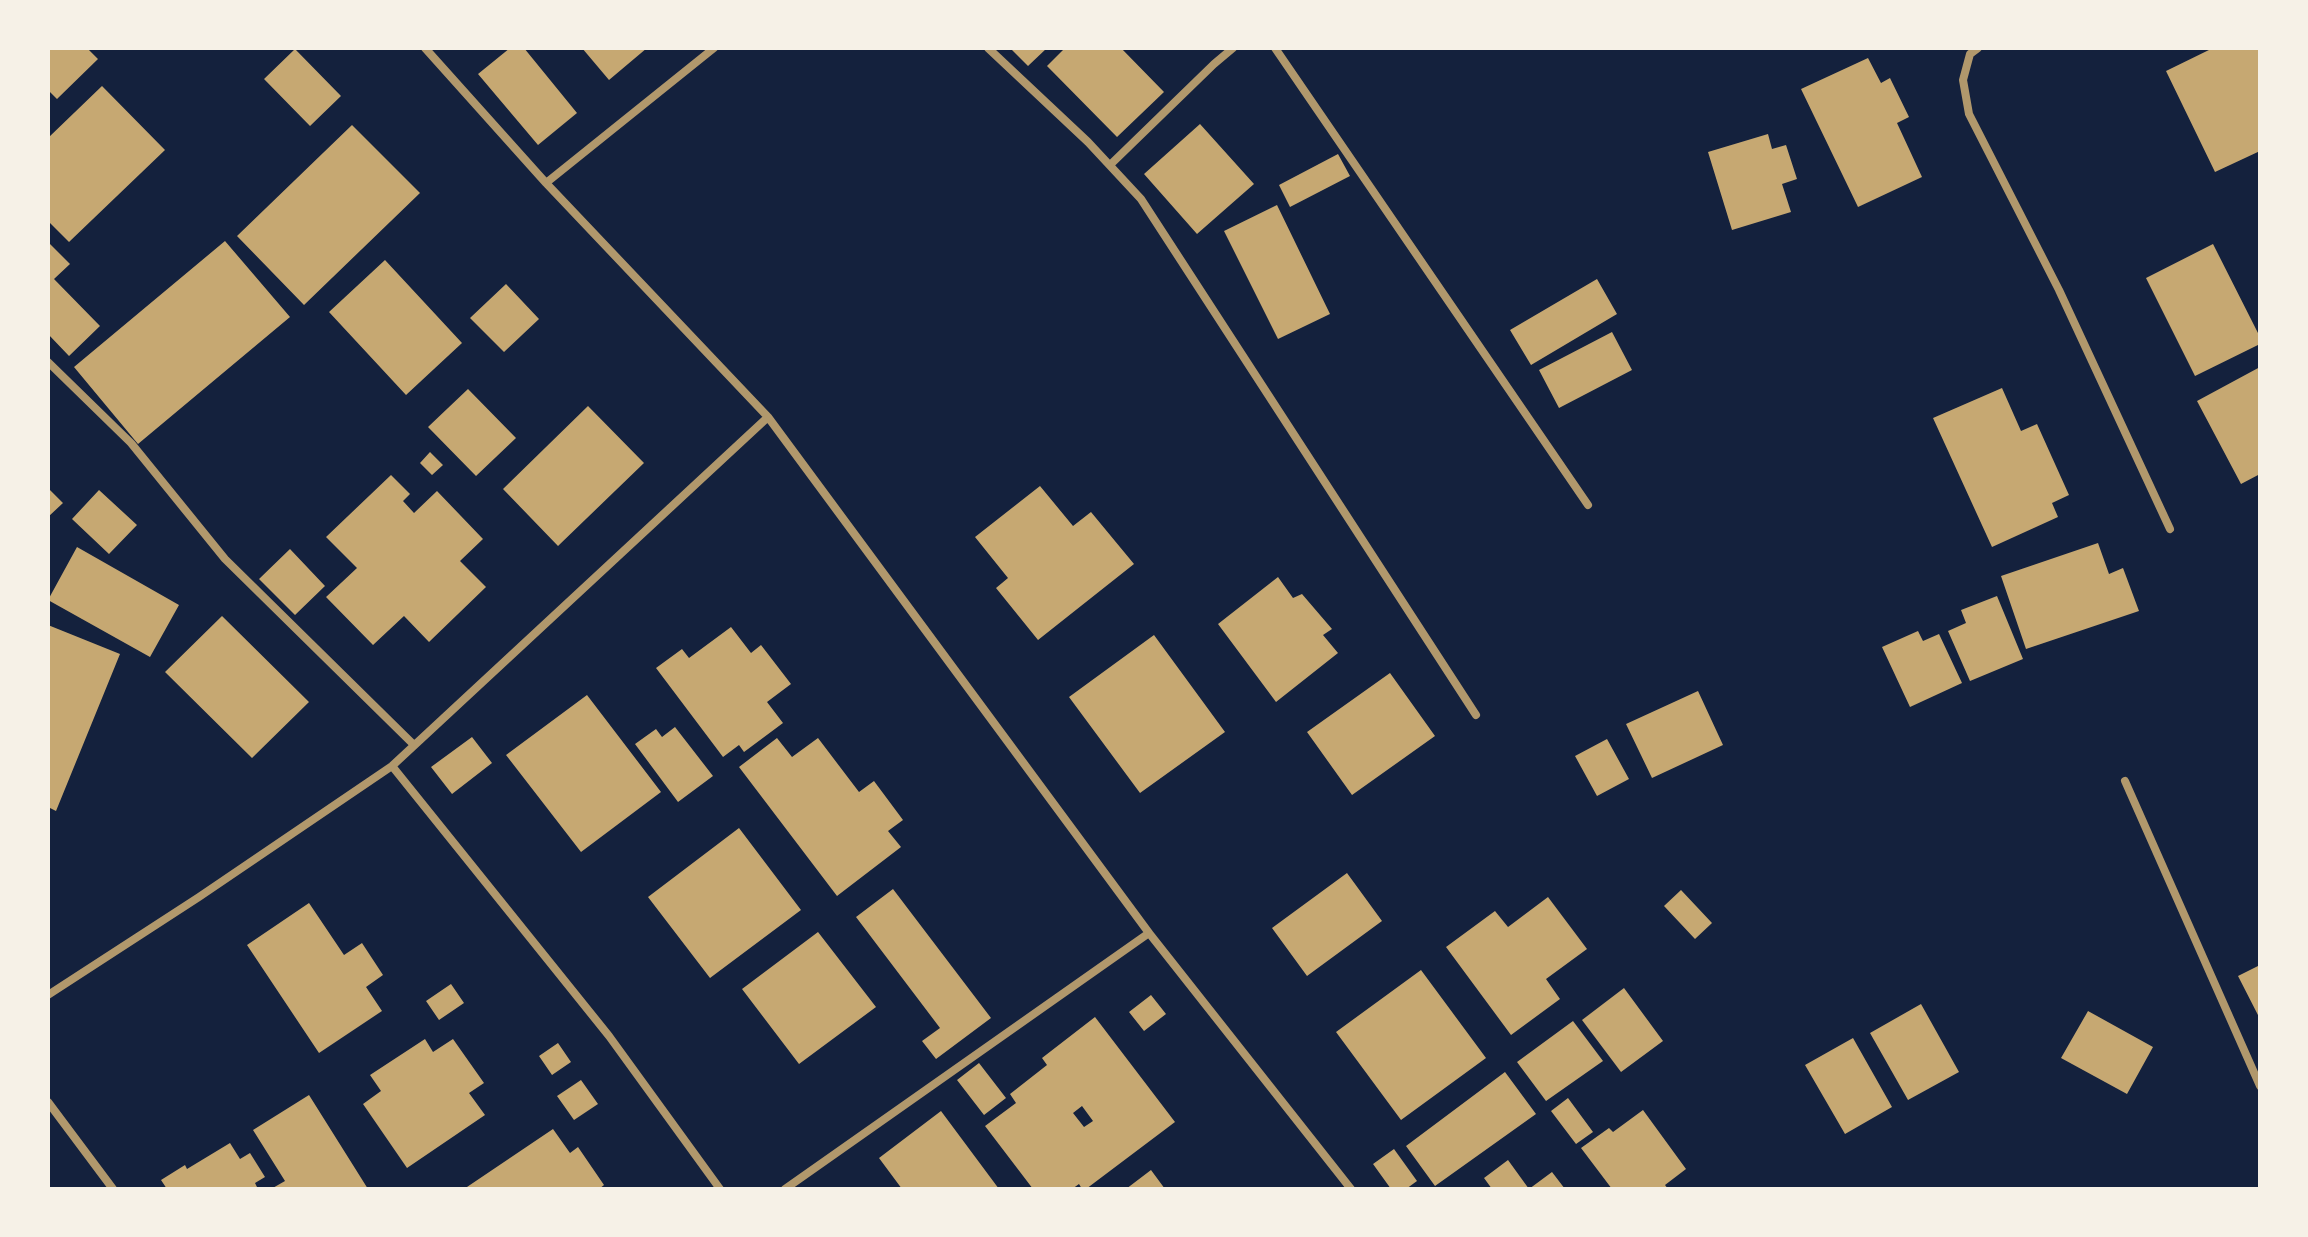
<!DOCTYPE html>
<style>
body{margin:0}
#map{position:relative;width:2308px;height:1237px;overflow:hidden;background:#14213d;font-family:Mulish,sans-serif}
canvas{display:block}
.frame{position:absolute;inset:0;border:50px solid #f6f1e7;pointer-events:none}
</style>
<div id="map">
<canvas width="2308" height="1237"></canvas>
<div class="frame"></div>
</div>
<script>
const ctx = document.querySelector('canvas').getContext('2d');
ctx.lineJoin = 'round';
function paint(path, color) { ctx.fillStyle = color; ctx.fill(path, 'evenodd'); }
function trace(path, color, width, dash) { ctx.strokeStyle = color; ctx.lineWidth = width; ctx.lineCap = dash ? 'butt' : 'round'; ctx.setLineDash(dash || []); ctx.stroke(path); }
paint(new Path2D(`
 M 48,48 L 87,48 L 98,59 L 57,99 L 48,90 Z
 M 510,48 L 524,48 L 577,113 L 538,145 L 478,74 Z
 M 582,48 L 647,48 L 609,80 Z
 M 1010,48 L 1047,48 L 1028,66 Z
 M 1065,48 L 1121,48 L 1164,92 L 1117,137 L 1047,66 Z
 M 2213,48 L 2260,48 L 2260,151 L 2215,172 L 2166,71 Z
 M 295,49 L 341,96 L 310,126 L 264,79 Z
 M 1868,58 L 1881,83 L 1890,78 L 1909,117 L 1897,123 L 1922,177 L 1858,207 L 1801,89 Z
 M 102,86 L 165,150 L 69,242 L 48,221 L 48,138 Z
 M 1200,124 L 1254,184 L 1197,234 L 1144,174 Z
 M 352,125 L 420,193 L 304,305 L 237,236 Z
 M 1768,134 L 1772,149 L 1786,145 L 1797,179 L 1782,184 L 1791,212 L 1732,230 L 1708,152 Z
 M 1338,154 L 1350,176 L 1290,207 L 1279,185 Z
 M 1277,205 L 1330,314 L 1278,339 L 1224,231 Z
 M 225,241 L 290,317 L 138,444 L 74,367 Z
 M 48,242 L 70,264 L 54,279 L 100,326 L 69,356 L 48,334 Z
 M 2213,244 L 2260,337 L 2260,344 L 2195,376 L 2146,278 Z
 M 385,260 L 462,343 L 406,395 L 329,312 Z
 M 1597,279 L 1617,314 L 1531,365 L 1510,330 Z
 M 506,284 L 539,319 L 504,352 L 470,318 Z
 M 1612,332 L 1632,370 L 1559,408 L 1539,370 Z
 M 2260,367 L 2260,474 L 2241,484 L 2197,401 Z
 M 2002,388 L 2021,431 L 2037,424 L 2069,495 L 2052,503 L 2058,517 L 1992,547 L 1933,418 Z
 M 468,389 L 516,438 L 476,476 L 428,427 Z
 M 588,406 L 644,463 L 558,546 L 503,489 Z
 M 430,452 L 443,465 L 432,475 L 420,463 Z
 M 391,475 L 410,494 L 403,501 L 414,513 L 437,491 L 483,539 L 460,561 L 486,587 L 429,642 L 404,616 L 373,645 L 326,597 L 357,568 L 326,537 Z
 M 1040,486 L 1073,526 L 1091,512 L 1134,564 L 1038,640 L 996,588 L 1008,578 L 975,537 Z
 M 48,488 L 63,503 L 48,517 Z
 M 99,490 L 137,525 L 109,554 L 72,519 Z
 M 2098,543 L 2109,574 L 2123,568 L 2139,611 L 2026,649 L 2001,576 Z
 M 77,547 L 179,605 L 150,657 L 48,600 Z
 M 290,549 L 325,586 L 295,615 L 259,579 Z
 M 1278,577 L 1293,598 L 1302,594 L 1332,629 L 1323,635 L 1338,653 L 1276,702 L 1218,624 Z
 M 1997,596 L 2023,659 L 1970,681 L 1948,631 L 1966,623 L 1961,610 Z
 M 222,616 L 309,702 L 252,758 L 165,672 Z
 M 48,625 L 120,654 L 56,811 L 48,807 Z
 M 731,627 L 751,653 L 761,645 L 791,684 L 767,702 L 783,723 L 744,752 L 739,745 L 723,757 L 656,668 L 682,649 L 689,658 Z
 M 1918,631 L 1923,641 L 1939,634 L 1962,683 L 1910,707 L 1882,647 Z
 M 1154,635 L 1225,732 L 1140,793 L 1069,697 Z
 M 1390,673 L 1435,736 L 1352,795 L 1307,732 Z
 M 1698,691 L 1723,745 L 1652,778 L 1626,724 Z
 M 587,695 L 661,792 L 581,852 L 506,755 Z
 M 675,727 L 713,776 L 678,802 L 635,744 L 656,729 L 662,737 Z
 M 472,737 L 492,763 L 452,794 L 431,767 Z
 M 777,738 L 792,757 L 818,738 L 859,792 L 874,781 L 903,820 L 888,831 L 901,847 L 837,896 L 739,767 Z
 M 1607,739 L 1629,779 L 1597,796 L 1575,756 Z
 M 739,828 L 801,910 L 710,978 L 648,897 Z
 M 1347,873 L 1382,921 L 1307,976 L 1272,928 Z
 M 893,889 L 991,1018 L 936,1059 L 922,1041 L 940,1028 L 856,917 Z
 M 1681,890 L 1712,923 L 1695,939 L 1664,906 Z
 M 1548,897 L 1587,949 L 1546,979 L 1560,999 L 1511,1035 L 1446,947 L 1495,911 L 1508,927 Z
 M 309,903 L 344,955 L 362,943 L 383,975 L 366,987 L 382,1011 L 319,1053 L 247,945 Z
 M 818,932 L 876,1007 L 799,1064 L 742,989 Z
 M 2260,965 L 2260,1019 L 2238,976 Z
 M 1421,970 L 1486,1058 L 1401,1120 L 1336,1032 Z
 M 451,984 L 464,1003 L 439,1020 L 426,1001 Z
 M 1624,988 L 1663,1041 L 1621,1072 L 1582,1020 Z
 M 1151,995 L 1166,1014 L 1144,1031 L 1129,1012 Z
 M 1921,1004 L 1959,1072 L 1908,1100 L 1870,1033 Z
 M 2088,1011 L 2153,1047 L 2127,1094 L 2061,1058 Z
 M 1095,1017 L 1175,1122 L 1086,1189 L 1082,1189 L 1079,1184 L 1072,1189 L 1033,1189 L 985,1126 L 1016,1103 L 1010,1094 L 1047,1065 L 1042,1058 ZM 1082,1106 L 1093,1121 L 1084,1127 L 1073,1113 Z
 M 1573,1021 L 1603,1061 L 1546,1101 L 1517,1062 Z
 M 1853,1038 L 1892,1107 L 1845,1134 L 1805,1065 Z
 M 425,1039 L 433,1052 L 453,1039 L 484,1083 L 469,1093 L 485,1115 L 407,1168 L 363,1104 L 381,1091 L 370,1075 Z
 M 558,1043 L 571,1062 L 552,1075 L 539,1056 Z
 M 979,1063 L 1006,1098 L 984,1115 L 957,1080 Z
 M 1505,1072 L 1536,1114 L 1435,1186 L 1406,1146 Z
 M 581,1080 L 598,1104 L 574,1120 L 557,1096 Z
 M 309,1095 L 368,1189 L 271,1189 L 285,1181 L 253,1130 Z
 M 1568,1098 L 1593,1132 L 1576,1144 L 1551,1111 Z
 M 1643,1110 L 1686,1169 L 1665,1185 L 1668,1189 L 1612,1189 L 1581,1148 L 1609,1128 L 1613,1132 Z
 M 941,1111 L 999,1189 L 902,1189 L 879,1158 Z
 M 553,1129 L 570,1153 L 578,1147 L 604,1185 L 599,1189 L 464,1189 Z
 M 230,1143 L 240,1159 L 250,1153 L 265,1177 L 255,1183 L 258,1189 L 167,1189 L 161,1180 L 185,1165 L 187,1169 Z
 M 1394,1149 L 1417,1181 L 1406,1189 L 1391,1189 L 1373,1164 Z
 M 1508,1160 L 1529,1189 L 1492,1189 L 1484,1178 Z
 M 1151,1170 L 1165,1189 L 1126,1189 Z
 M 1552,1172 L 1565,1189 L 1529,1189 Z`), '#c6a872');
trace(new Path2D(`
 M 425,48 L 546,183 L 768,417 L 1149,933
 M 988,48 L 1088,142 L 1141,199 L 1476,715
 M 1275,48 L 1588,505
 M 1978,48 L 1970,54 L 1963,80 L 1969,114 L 2059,290 L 2170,529
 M 1110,165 L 1214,64 L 1233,48
 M 546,183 L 714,48
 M 48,362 L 131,443 L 225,559 L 414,745
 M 392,766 L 609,1036 L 720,1189
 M 2125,781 L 2260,1086
 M 48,995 L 199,897 L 392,766 L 768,417
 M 48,1102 L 113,1189
 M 785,1189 L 1149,933 L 1351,1189`), '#b1986c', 8);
</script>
